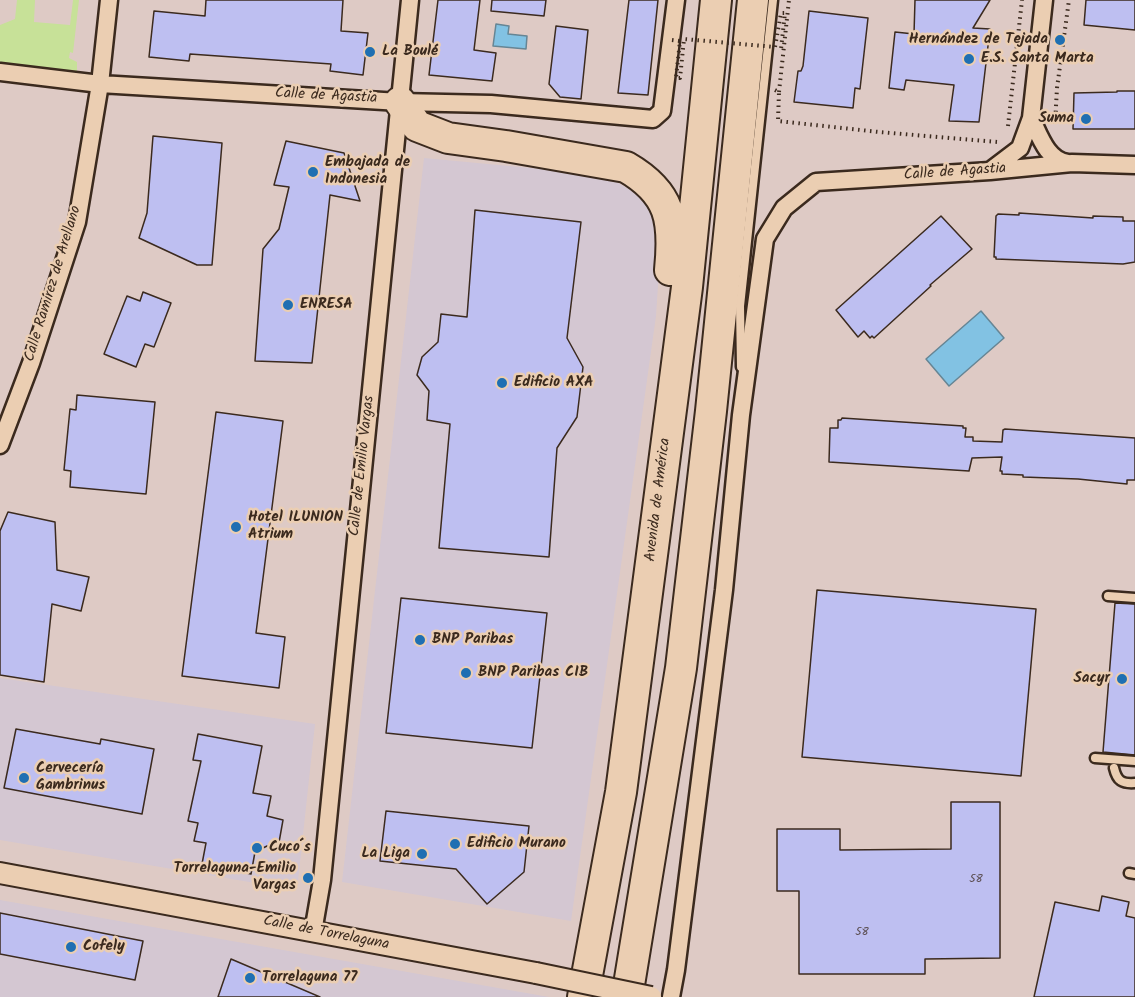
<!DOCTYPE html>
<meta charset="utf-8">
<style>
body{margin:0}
canvas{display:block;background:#decac5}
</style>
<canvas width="1135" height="997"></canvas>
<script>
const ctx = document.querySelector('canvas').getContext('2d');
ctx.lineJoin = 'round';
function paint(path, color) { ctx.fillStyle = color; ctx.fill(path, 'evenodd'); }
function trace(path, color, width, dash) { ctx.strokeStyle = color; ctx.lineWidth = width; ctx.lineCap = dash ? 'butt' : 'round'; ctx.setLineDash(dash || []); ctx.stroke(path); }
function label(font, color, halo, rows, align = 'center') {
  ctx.font = font + ' Kalam,sans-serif'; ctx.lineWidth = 5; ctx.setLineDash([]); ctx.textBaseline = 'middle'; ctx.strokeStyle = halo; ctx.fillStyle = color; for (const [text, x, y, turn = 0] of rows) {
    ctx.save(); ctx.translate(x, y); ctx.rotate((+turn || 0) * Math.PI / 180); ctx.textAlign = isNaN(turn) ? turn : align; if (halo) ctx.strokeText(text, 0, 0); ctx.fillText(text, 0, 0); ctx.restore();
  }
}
paint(new Path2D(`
 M 424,158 L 605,175 L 640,196 L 662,225 L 656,316 L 571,921 L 342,882 Z
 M 0,678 L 315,724 L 297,890 L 0,840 Z
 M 0,900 L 549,997 L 0,997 Z`), '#d4c7d2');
paint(new Path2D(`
 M 17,0 L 35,0 L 34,22 L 70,25 L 73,0 L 79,0 L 73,53 L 70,52 L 69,58 L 77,62 L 77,75 L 0,66 L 0,25 L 15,19 Z`), '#c7e198');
const water = new Path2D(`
 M 496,24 L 509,26 L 508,34 L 527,36 L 526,49 L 493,46 Z
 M 981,311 L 1004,338 L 949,386 L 926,359 Z`);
paint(water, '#82c2e3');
trace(water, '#668594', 1.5);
const building = new Path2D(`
 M 206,0 L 343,0 L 341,31 L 368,33 L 363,75 L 330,71 L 331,64 L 190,54 L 189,61 L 149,57 L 154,11 L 205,16 Z
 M 438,0 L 480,0 L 474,50 L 496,53 L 492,81 L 429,75 Z
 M 492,0 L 546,0 L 544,16 L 491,11 Z
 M 629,0 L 658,0 L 648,95 L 618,93 Z
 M 915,0 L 990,0 L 973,28 L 990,29 L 979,122 L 949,121 L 954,85 L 906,80 L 904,90 L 889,88 L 895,32 L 914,34 Z
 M 1086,0 L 1135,0 L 1135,30 L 1084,25 Z
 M 809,11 L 868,18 L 860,89 L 855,88 L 853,108 L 794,102 L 798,71 L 801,71 L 803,66 Z
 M 556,26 L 588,30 L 581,99 L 560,97 L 549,84 Z
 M 1117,91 L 1135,91 L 1135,129 L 1073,129 L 1074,93 L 1117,92 Z
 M 153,136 L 222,143 L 212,265 L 197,265 L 139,238 L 147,213 Z
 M 286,141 L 344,153 L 360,201 L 330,195 L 312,363 L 255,361 L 263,249 L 279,229 L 289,187 L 274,185 Z
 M 475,210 L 581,222 L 567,338 L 583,367 L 577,417 L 557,448 L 549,557 L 439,548 L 450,424 L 427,420 L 429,391 L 417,375 L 422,357 L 438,342 L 441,314 L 467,317 Z
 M 1019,213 L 1093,218 L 1093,216 L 1123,217 L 1123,221 L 1135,221 L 1135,262 L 1123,264 L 996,259 L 996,257 L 994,257 L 996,216 L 998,214 L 1019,215 Z
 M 941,216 L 972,249 L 930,285 L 931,286 L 874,338 L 872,336 L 870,338 L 864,331 L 858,337 L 836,310 Z
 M 143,292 L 171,303 L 154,347 L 145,344 L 136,367 L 104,354 L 127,296 L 140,301 Z
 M 77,395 L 155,402 L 146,494 L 70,487 L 71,471 L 64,470 L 70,409 L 76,410 Z
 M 216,412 L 283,421 L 256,633 L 285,637 L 279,688 L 182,676 Z
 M 842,418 L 963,426 L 963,428 L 966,428 L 965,437 L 973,437 L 973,441 L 1002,442 L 1003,430 L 1005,429 L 1135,438 L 1135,480 L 1127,480 L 1127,484 L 1078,479 L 1023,477 L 1023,475 L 1002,474 L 1002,471 L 1000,471 L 1002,457 L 972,458 L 969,471 L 829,462 L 830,428 L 838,428 L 838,420 L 841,420 Z
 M 8,512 L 55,522 L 57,570 L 89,577 L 81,611 L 52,604 L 44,682 L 0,675 L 0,531 Z
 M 817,590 L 1036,609 L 1021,776 L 802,757 Z
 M 401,598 L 547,613 L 532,748 L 386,733 Z
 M 1115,603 L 1135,604 L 1135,755 L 1103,752 Z
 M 16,729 L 100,744 L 101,739 L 154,749 L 142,814 L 4,788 Z
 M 198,734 L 262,746 L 253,793 L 271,796 L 267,816 L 283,820 L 278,848 L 267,846 L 255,852 L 251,874 L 202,864 L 206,843 L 194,841 L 198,823 L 188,821 L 201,761 L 193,760 Z
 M 951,802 L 1000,802 L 1000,958 L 925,959 L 925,974 L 799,974 L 799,891 L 777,891 L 777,829 L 840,829 L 840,850 L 951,849 Z
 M 386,811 L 529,826 L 524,872 L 487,904 L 456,869 L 380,861 Z
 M 1102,896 L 1129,902 L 1126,916 L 1135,918 L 1135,997 L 1034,997 L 1055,902 L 1099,911 Z
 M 0,913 L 143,941 L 135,980 L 0,954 Z
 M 231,959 L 320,997 L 218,997 Z`);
paint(building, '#bebff1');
trace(building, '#3b2a1e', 1.5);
const service = new Path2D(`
 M 741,367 L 740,306 L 773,0
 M 1108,596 L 1135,598
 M 1095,758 L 1135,761
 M 1114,768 C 1117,781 1122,784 1135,783
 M 1129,873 L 1135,874`);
const minor = new Path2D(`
 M 0,72 L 100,84 L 400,102 L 491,104 L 653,119 L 662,111 L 676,0
 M 1031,118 C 1039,134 1047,161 1068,163
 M 991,170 L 1020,148 L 1031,118 L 1044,0
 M 0,445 L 31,363 L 77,222 L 100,84 L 109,0
 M 313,932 L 322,880 L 410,0
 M 671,997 L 676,970 L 724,590 L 741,415 L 765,239 L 784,208 L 816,182 L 990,171 L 1072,163 L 1135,165`);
const tertiary = new Path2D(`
 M 0,873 L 536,973`);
const motorway = new Path2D(`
 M 400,102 L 417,126 L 448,138 L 506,146 L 626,167 C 671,193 675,221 670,270
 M 583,997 L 621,792 L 687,287 L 716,0
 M 627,997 L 681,668 L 711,411 L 753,0`);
trace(service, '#3b2a1e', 13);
trace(minor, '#3b2a1e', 21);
trace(tertiary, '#3b2a1e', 24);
trace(motorway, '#3b2a1e', 34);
trace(new Path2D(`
 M 775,90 L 779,92 L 778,121 L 879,132 L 998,142
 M 779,92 L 789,0
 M 1055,124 L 1057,88 L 1069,0
 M 1008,126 L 1022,0`), '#3b2a1e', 4, [1.5, 4.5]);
trace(service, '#ebceb2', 8);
trace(minor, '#ebceb2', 16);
trace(tertiary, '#ebceb2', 20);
trace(motorway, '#ebceb2', 30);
const tertiaryBridge = new Path2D(`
 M 536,973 L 651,997`);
trace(tertiaryBridge, '#3b2a1e', 24, []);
trace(new Path2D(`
 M 672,40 L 680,41 L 676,78 L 680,78 L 684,39 L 775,47 L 781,13 L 785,13 L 781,49`), '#3b2a1e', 4, [1.5, 4.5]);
trace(tertiaryBridge, '#ebceb2', 20);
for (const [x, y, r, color] of [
 [1060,40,6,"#1f6fb2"],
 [370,52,6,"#1f6fb2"],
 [969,59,6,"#1f6fb2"],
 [1086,119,6,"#1f6fb2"],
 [313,172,6,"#1f6fb2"],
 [288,305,6,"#1f6fb2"],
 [502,383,6,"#1f6fb2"],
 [236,527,6,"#1f6fb2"],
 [420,640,6,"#1f6fb2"],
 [466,673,6,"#1f6fb2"],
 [1122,679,6,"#1f6fb2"],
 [24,778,6,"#1f6fb2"],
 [455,844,6,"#1f6fb2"],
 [257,848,6,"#1f6fb2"],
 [422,854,6,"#1f6fb2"],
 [308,878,6,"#1f6fb2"],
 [71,947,6,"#1f6fb2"],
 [250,978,6,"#1f6fb2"]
]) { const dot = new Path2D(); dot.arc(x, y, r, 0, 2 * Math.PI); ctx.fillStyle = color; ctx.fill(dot); trace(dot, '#ebceb2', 2); }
label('12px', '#5c4f53', null, [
 ["58",976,880],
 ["58",862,933]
]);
label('bold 15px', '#3b2a1e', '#ebceb2', [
 ["Hernández de Tejada",1048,40,"right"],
 ["La Boulé",382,52],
 ["E.S. Santa Marta",981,59],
 ["Suma",1074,119,"right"],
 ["Embajada de",325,163],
 ["Indonesia",325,180],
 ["ENRESA",300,305],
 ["Edificio AXA",514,383],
 ["Hotel ILUNION",248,518],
 ["Atrium",248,535],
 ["BNP Paribas",432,640],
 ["BNP Paribas CIB",478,673],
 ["Sacyr",1110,679,"right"],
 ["Cervecería",36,769],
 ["Gambrinus",36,786],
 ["Edificio Murano",467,844],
 ["Cuco´s",269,848],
 ["La Liga",410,854,"right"],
 ["Torrelaguna-Emilio",296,869,"right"],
 ["Vargas",296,886,"right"],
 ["Cofely",83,947],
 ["Torrelaguna 77",262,978]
], 'left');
label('15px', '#3b2a1e', '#ebceb2', [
 ["Calle de Agastia",326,97,3],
 ["Calle de Agastia",955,173,-4],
 ["Calle Ramírez de Arellano",54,284,-73],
 ["Calle de Emilio Vargas",363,466,-84],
 ["Avenida de América",659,500,-83],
 ["Calle de Torrelaguna",326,934,11]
]);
</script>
